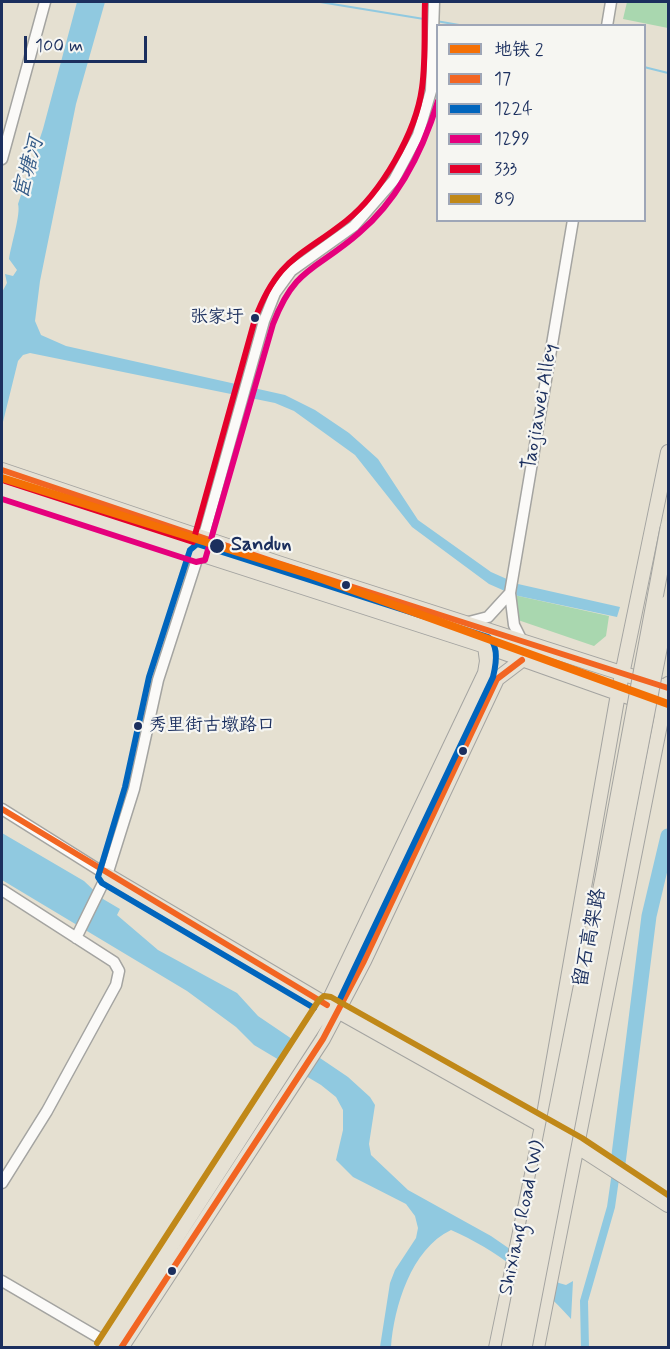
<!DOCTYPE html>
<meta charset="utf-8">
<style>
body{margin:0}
#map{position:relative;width:670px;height:1349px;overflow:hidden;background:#e5e0d1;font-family:Mynerve,"LXGW WenKai TC",sans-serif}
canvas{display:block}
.frame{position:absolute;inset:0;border:3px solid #1b2f5e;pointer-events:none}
.legend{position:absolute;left:436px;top:24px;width:210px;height:198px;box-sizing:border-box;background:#f6f6f2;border:2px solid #9ea6b7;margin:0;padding:8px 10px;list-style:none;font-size:18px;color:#1b2f5e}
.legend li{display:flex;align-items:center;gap:12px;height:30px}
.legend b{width:30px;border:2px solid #9ea6b7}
.scale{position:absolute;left:24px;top:36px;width:123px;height:27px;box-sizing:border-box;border:3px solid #1b2f5e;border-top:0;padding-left:8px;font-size:18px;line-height:21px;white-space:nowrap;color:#1b2f5e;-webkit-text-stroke:4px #f6f6f2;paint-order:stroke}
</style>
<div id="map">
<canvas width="670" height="1349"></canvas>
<div class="frame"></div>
<ul class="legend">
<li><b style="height:8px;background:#f47005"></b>地铁 2</li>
<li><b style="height:8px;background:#f26522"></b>17</li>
<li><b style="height:8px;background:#0065bd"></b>1224</li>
<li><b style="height:8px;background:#e5007d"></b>1299</li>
<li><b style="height:8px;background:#e4002b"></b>333</li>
<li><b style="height:8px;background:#c08818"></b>89</li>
</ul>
<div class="scale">100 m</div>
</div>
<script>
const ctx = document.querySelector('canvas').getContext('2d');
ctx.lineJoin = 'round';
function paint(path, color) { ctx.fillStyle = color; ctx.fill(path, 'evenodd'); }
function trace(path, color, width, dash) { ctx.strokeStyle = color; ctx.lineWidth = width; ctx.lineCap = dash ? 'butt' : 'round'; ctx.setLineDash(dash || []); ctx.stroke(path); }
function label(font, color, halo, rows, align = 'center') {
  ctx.font = font + ' Mynerve,"LXGW WenKai TC",sans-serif'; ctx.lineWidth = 4.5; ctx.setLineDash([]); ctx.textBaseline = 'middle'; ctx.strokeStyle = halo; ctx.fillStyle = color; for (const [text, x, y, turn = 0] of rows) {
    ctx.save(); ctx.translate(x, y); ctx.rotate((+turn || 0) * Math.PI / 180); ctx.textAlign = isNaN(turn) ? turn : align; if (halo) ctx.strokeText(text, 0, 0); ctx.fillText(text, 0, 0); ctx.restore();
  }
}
paint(new Path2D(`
 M 627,2 L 668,2 L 668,28 L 623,19 Z
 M 514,595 L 609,616 L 606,636 L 594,646 L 518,620 Z`), '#a9d7af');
paint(new Path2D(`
 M 77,2 L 105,2 L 76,104 L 40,281 L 35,321 L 41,335 L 66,346 L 285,395 L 315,410 L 349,433 L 378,459 L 418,520 L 491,572 L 518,584 L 620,607 L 617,617 L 514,595 L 489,584 L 412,527 L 355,455 L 294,411 L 275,403 L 30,353 L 23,355 L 18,361 L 2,426 L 2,292 L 7,283 L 5,274 L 13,276 L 17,270 L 9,259 C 11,245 21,214 18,204 L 43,129 Z
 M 2,833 L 84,881 L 103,899 L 120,909 L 117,915 L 158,950 L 237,993 L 258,1016 L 348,1077 L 370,1097 L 375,1105 L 369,1144 L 371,1155 L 408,1190 L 491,1236 L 559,1283 L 566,1285 L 573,1281 L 571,1319 C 539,1283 495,1249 451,1230 C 411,1249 394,1307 391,1347 L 380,1347 L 390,1283 L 395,1270 L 416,1238 L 418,1228 L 415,1216 L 406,1204 L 353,1177 L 336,1160 L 343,1130 L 343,1110 L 336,1097 L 321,1085 L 254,1045 L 236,1027 L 187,991 L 2,880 Z`), '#90c9e0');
trace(new Path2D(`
 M 320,2 L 430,20
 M 436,21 L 465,26
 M 644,67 L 668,73`), '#90c9e0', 2);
trace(new Path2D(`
 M 585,1348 L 584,1301 L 611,1207 L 615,1179`), '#90c9e0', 8);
trace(new Path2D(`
 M 618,1163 L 649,916 L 668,836`), '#90c9e0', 15);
const minor = new Path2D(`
 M 607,26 L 611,2
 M 2,159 L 45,2
 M 465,623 L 488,617 L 510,593
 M 522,641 L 514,625 L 510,593 L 573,220
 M 2,809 L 107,875
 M 2,890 L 114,962 L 119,971 L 116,985 L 47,1111 L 2,1183
 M 76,938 L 107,875 L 134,789 L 158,680 L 199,553 L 264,321 L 275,293 L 291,271 L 354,226 L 394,180 L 418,135 L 431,91 L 434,2
 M 2,1281 L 113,1346`);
const major = new Path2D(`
 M 2,470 L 278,563 L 668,688
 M 2,490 L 485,646 L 668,711
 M 107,875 L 327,1005 L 548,1129
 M 572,1143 L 668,1205
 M 105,1348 L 327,1005 L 485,673 L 487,661 L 485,646
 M 121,1348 L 323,1039 L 364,961 L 497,679 L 522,660
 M 496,1348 L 542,1126 L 618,694 L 668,452
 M 537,1348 L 668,684`);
trace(minor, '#a4a4a1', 13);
trace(major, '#a4a4a1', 16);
trace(minor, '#fbfaf8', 10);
trace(major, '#e6e1d4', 14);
const highwayBridge = new Path2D(`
 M 509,1348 L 603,878 L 668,528
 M 524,1348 L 668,603`);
trace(highwayBridge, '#a4a4a1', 17, []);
trace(highwayBridge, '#e6e1d4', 15);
trace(new Path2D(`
 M 2,470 L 278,563 L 668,688
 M 2,809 L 327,1005
 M 121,1348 L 323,1039 L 364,961 L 497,679 L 522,660`), '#f26522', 6);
trace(new Path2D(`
 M 314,1008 L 102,883 L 98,877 L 125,787 L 149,677 L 190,550 L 197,544 L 488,637 C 499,645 496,665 493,677 L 339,1001`), '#0065bd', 6);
trace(new Path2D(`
 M 2,499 L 196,562 L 205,560 L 273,324 C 295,266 317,270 359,233 C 399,199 423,150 438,101`), '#e5007d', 6);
trace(new Path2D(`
 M 5,481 L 193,542 L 255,319 C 278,258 299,258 346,221 C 381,193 416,133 422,88 C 426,60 424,30 425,2`), '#e4002b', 6);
trace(new Path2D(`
 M 97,1343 L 319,1000 L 324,996 L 331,997 L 582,1138 L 668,1195`), '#c08818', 6);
trace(new Path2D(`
 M 2,478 L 311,575 L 668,704`), '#f47005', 8);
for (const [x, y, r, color] of [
 [255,318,5,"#1b2f5e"],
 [217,546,8,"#1b2f5e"],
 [346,585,5,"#1b2f5e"],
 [138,726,5,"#1b2f5e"],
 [463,751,5,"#1b2f5e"],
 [172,1271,5,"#1b2f5e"]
]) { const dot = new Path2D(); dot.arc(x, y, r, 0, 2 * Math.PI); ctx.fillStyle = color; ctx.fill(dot); trace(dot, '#f6f6f2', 2); }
label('18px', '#1b2f5e', '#f6f6f2', [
 ["张家圩",244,318],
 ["秀里街古墩路口",149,726,"left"]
], 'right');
label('20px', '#1b2f5e', '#f6f6f2', [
 ["Taojiawei Alley",541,407,-80],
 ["留石高架路",591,938,-79],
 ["Shixiang Road (W)",523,1218,-78]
]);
label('bold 20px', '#1b2f5e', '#f6f6f2', [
 ["Sandun",231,546]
], 'left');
label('italic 21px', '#335a87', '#f6f6f2', [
 ["宦塘河",30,168,-75]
]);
</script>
